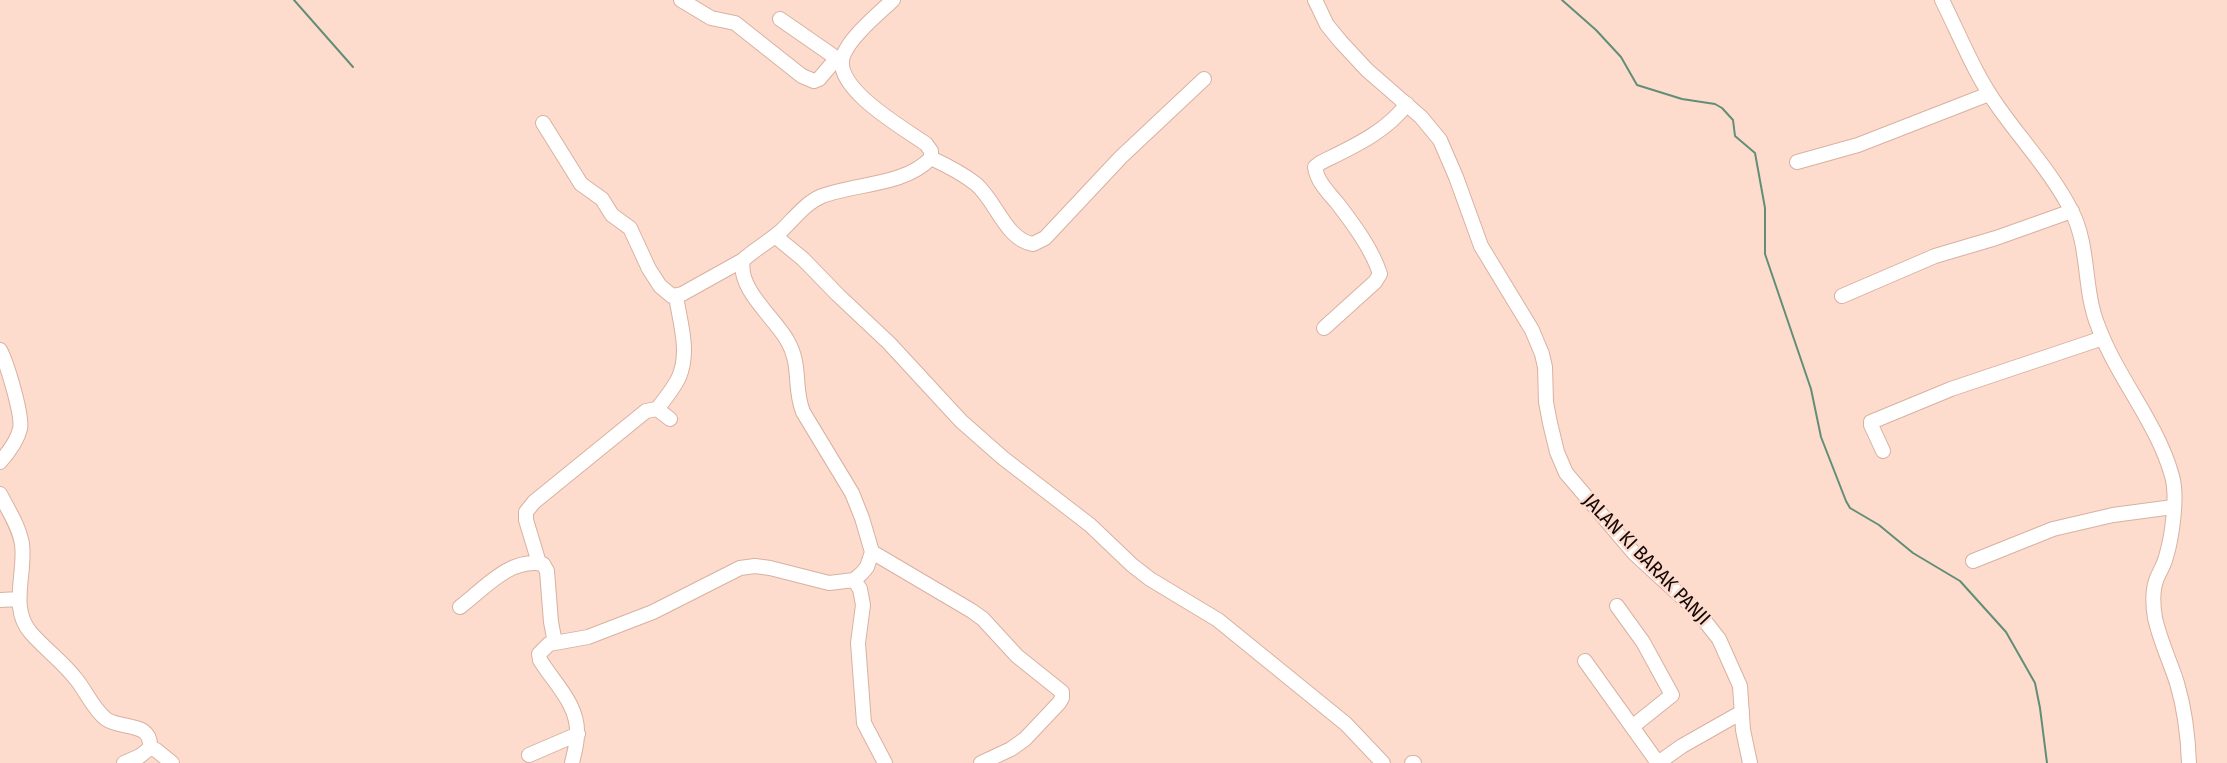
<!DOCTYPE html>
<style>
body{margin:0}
canvas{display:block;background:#fddcce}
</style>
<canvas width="2227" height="763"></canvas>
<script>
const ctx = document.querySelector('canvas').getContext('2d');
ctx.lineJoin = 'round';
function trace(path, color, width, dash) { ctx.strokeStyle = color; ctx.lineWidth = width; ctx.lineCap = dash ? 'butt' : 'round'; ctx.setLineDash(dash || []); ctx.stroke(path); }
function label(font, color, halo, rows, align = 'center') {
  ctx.font = font + ' "Fira Sans Condensed",sans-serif'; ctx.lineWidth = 5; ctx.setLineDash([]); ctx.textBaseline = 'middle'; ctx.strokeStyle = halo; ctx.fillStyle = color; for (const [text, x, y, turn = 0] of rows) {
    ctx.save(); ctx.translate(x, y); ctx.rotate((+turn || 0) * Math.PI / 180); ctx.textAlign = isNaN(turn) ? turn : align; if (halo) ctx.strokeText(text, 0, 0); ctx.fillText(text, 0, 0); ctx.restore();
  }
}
trace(new Path2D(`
 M 294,0 L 353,67
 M 1562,0 L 1596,30 L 1621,57 L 1637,85 L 1682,99 L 1715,104 L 1722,108 L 1733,120 L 1735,136 L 1755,153 L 1765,208 L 1765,254 L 1811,389 L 1821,437 L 1846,501 L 1850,508 L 1879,525 L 1913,553 L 1960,581 L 2006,632 L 2035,683 L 2040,708 L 2047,763`), '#628e77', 2);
const minor = new Path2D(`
 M 681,0 L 711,18 L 735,23 L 802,76 L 814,81 L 819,79 L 836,59
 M 1315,0 L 1327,25 L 1341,42 L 1367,70 L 1421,117 L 1440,140 L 1456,177 L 1481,246 L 1532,330 L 1542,354 L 1545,367 L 1546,402 L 1550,423 L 1557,452 L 1566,473 L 1634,553 L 1696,610 L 1719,639 L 1740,686 L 1743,730 L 1750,763
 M 1942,0 C 1960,36 1975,75 1999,108 C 2023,142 2053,174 2072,212 C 2090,248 2083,289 2098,326 C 2117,378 2157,422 2172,476 C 2178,496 2172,537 2166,557 C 2164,565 2160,571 2157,578 C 2152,590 2153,606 2155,618 C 2160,641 2170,661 2177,683 C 2185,710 2188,735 2189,763
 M 780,19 L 842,62
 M 543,123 L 581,184 L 602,199 L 612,215 L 630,228 L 649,269 L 660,286 L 672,296 L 682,294 L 743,260
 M 931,158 C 946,165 962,173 976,184 C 996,201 1006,240 1033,244 L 1045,238 L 1121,157 L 1204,79
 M 1797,162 L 1858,145 L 1989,94
 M 775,236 L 803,259 L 838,295 L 889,343 L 961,421 L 1003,458 L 1090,525 L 1132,565 L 1150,579 L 1218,620 L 1346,724 L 1383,763
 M 1842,296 L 1935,256 L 1996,238 L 2072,211
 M 1324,328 L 1375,282 L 1380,274 C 1372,249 1354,225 1338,204 C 1329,193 1317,182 1315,167 L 1320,163 C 1352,147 1385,133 1407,104
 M 0,350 C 7,363 23,416 20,429 C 17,441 8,453 0,462
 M 657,409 C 665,399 674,388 679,377 C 690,351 680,323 676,296
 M 1883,451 L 1871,425 L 1871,422 L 1951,389 L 2103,338
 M 0,494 C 8,510 19,526 22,544 C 26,574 9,608 31,633 C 45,649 63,662 76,679 C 86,691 93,709 106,719 C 122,730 152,721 150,748 L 140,756 L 124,763
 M 872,552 L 972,611 L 983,619 L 1017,656 L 1062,692 L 1062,698 L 1059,703 L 1025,739 L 1011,749 L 981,763
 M 1973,561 L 2053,529 L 2113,515 L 2173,507
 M 539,563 L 526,520 L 526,512 L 534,502 L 646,411 L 657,409 L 670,419
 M 854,580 L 860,589 L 863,605 L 858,643 L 864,723 L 885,763
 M 0,600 L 19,599
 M 1617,606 L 1643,642 L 1672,695 L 1632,727
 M 460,607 C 484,589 510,557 543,564 L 547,571 L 551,622 L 555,643
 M 1585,661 L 1658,763 L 1682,746 L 1742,712
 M 150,748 L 156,750 L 172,763
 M 529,755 L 578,734
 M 572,763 C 574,754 577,744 577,735 C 579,705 554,683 540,660 L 539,654 L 549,644 L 588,637 L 653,612 L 740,568 L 755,566 L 770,568 L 829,583 L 854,580 L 862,573 L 867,567 L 872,552 L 862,518 L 852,493 L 803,412 C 793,387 802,365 787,340 C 774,317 737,289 743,260 C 754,250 768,242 780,232 C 793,220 805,203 822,196 C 856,183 904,186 931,158 L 931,151 L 926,144 C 905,129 832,88 843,56 C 850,37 878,14 893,0
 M 1412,763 L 1414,763`);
trace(minor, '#d8b1a0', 16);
trace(minor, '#fff', 14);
label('20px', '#140804', '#fddcce', [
 ["JALAN KI BARAK PANJI",1646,560,46]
]);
</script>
